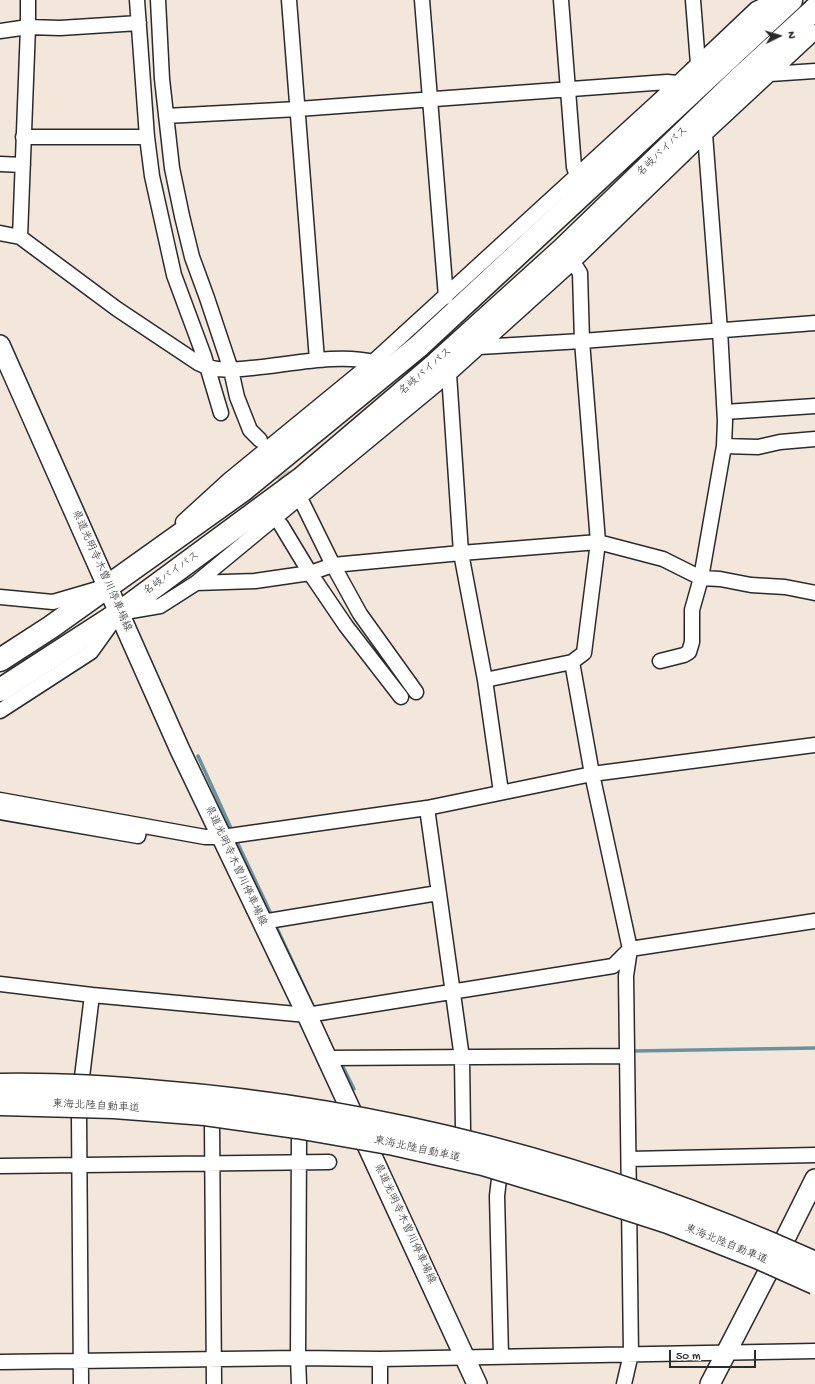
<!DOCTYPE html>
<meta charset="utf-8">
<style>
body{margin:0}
#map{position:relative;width:815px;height:1384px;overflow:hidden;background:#f3e7db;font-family:"Gochi Hand",sans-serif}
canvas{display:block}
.north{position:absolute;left:759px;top:16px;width:40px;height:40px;-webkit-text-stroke:3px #fff;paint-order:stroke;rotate:85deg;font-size:11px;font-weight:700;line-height:16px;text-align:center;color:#2b2b2b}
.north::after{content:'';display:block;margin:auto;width:14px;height:18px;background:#2b2b2b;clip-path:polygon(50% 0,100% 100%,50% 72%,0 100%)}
.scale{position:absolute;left:669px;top:1350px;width:87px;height:18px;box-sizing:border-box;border:2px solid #2b2b2b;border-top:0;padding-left:5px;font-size:12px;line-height:14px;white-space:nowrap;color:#2b2b2b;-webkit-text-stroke:3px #fff;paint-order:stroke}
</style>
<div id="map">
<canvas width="815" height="1384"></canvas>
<div class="north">N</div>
<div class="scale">50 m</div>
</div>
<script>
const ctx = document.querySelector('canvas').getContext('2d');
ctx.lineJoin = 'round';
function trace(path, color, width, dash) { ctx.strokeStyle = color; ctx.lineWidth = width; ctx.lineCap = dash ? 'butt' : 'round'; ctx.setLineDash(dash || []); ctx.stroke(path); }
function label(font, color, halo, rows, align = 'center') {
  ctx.font = font + ' "Gochi Hand","Klee One",sans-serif'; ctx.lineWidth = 3.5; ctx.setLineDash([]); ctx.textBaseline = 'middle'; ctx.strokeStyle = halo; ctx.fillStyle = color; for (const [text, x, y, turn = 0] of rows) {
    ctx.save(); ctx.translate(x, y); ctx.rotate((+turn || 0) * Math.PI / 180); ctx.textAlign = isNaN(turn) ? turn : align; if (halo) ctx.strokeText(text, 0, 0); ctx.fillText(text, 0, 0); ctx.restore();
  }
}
trace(new Path2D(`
 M 198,756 L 230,826
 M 238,844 L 271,914
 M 275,924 L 313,1006
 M 633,1051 L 815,1048
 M 340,1061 L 354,1089`), '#6992a3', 3.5);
trace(new Path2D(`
 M 271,457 L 296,493`), '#cbc1b8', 14, [14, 7]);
const minor = new Path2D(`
 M 137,0 L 147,137 L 152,176 L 174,275 L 204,356 L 221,413
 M 158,0 L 162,79 L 172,168 L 182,216 L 192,257 L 207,298 L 231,370 L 237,397 L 250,430 L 260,440
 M 289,0 L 317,360
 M 422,0 L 446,297
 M 561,0 L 574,167 L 577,176
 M 693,0 L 698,64
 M 0,31 L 28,27 L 60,28 L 139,23
 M 770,74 L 815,71
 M 166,116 L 298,109 L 667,82 L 678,83
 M 23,137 L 147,137
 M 0,164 L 23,165
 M 0,233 L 20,237 L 117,309 L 198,363 C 215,372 233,370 252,368 C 288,365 339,353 373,362
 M 20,237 L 28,27 L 28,0
 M 479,347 L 582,341 L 815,323
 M 449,374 L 461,553 L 485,680 L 501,792
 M 725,412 L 815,406
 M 724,446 L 758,447 L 780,442 L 815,439
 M 302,502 L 333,565 L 360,614 L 416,692
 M 183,522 L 229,480 L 373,362 L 678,83 L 756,9 L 775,0
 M 281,525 L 310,573 L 346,626 L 401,697
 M 196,583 L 255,581 L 310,573 L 333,565 L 461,553 L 598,542 L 663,559 L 701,578 L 720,579 L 751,585 L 785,587 L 815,593
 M 0,597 L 53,602 L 94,590
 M 660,661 L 684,655 L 689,652 L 692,642 L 692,610 L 701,578 L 724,446 L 725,421 L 720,330 L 705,134
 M 572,662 L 592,774 L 630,949 L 626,976 L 631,1354 L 624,1384
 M 485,680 L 572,662 L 584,653 L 598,542 L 582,341 L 580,273 L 573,262
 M 0,711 L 91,652 L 119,613 L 160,606 L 196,583 L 449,374 L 573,262 L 705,134 L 815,32
 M 0,800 L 205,837 L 222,837 L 427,808 L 592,774 L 815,745
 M 427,808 L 462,1058 L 463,1130
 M 0,812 L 138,836 L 140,826
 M 262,922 L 438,893
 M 0,984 L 92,995 L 307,1015 L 613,966 L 630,949 L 815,921
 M 327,1058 L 627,1056
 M 212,1124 L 214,1384
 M 629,1159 L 815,1155
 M 0,1166 L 329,1162
 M 499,1179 L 497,1196 L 501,1356
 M 380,1359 L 380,1384
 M 0,1362 L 298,1358 L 380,1359 L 815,1351
 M 81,1384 L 79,1116 L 82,1077 L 92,995
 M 299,1384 L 298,1358 L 299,1137`);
const secondary = new Path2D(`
 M 0,345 L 180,750 L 307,1015 L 477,1384
 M 710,1384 L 785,1239 L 815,1179`);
const trunk = new Path2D(`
 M 0,660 L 51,627 L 243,490 L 419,346 L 791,0
 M 0,690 L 119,613 L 302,478 L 437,363 L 563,249 L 742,76 L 815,9`);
trace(minor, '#2b2b2b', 17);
trace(secondary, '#2b2b2b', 22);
trace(trunk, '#2b2b2b', 25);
trace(minor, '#fff', 14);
trace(secondary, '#fff', 19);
trace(trunk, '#fff', 22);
const motorwayBridge = new Path2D(`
 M 0,1085 C 53,1084 107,1087 160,1092 C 387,1110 608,1170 815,1263
 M 0,1104 L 114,1107 L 205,1114 L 297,1127 L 394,1144 L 483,1164 L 572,1191 L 668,1222 L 757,1257 L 815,1283`);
trace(motorwayBridge, '#2b2b2b', 25, []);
trace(motorwayBridge, '#fff', 22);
label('11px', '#2b2b2b', '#fff', [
 ["名岐バイパス",663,152,-44],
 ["名岐バイパス",426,372,-41],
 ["県道光明寺木曽川停車場線",101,571,66],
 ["名岐バイパス",172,574,-36],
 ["県道光明寺木曽川停車場線",235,866,65],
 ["東海北陸自動車道",96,1107,3],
 ["東海北陸自動車道",417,1150,12],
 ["県道光明寺木曽川停車場線",404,1224,65],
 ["東海北陸自動車道",726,1245,22]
]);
</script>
